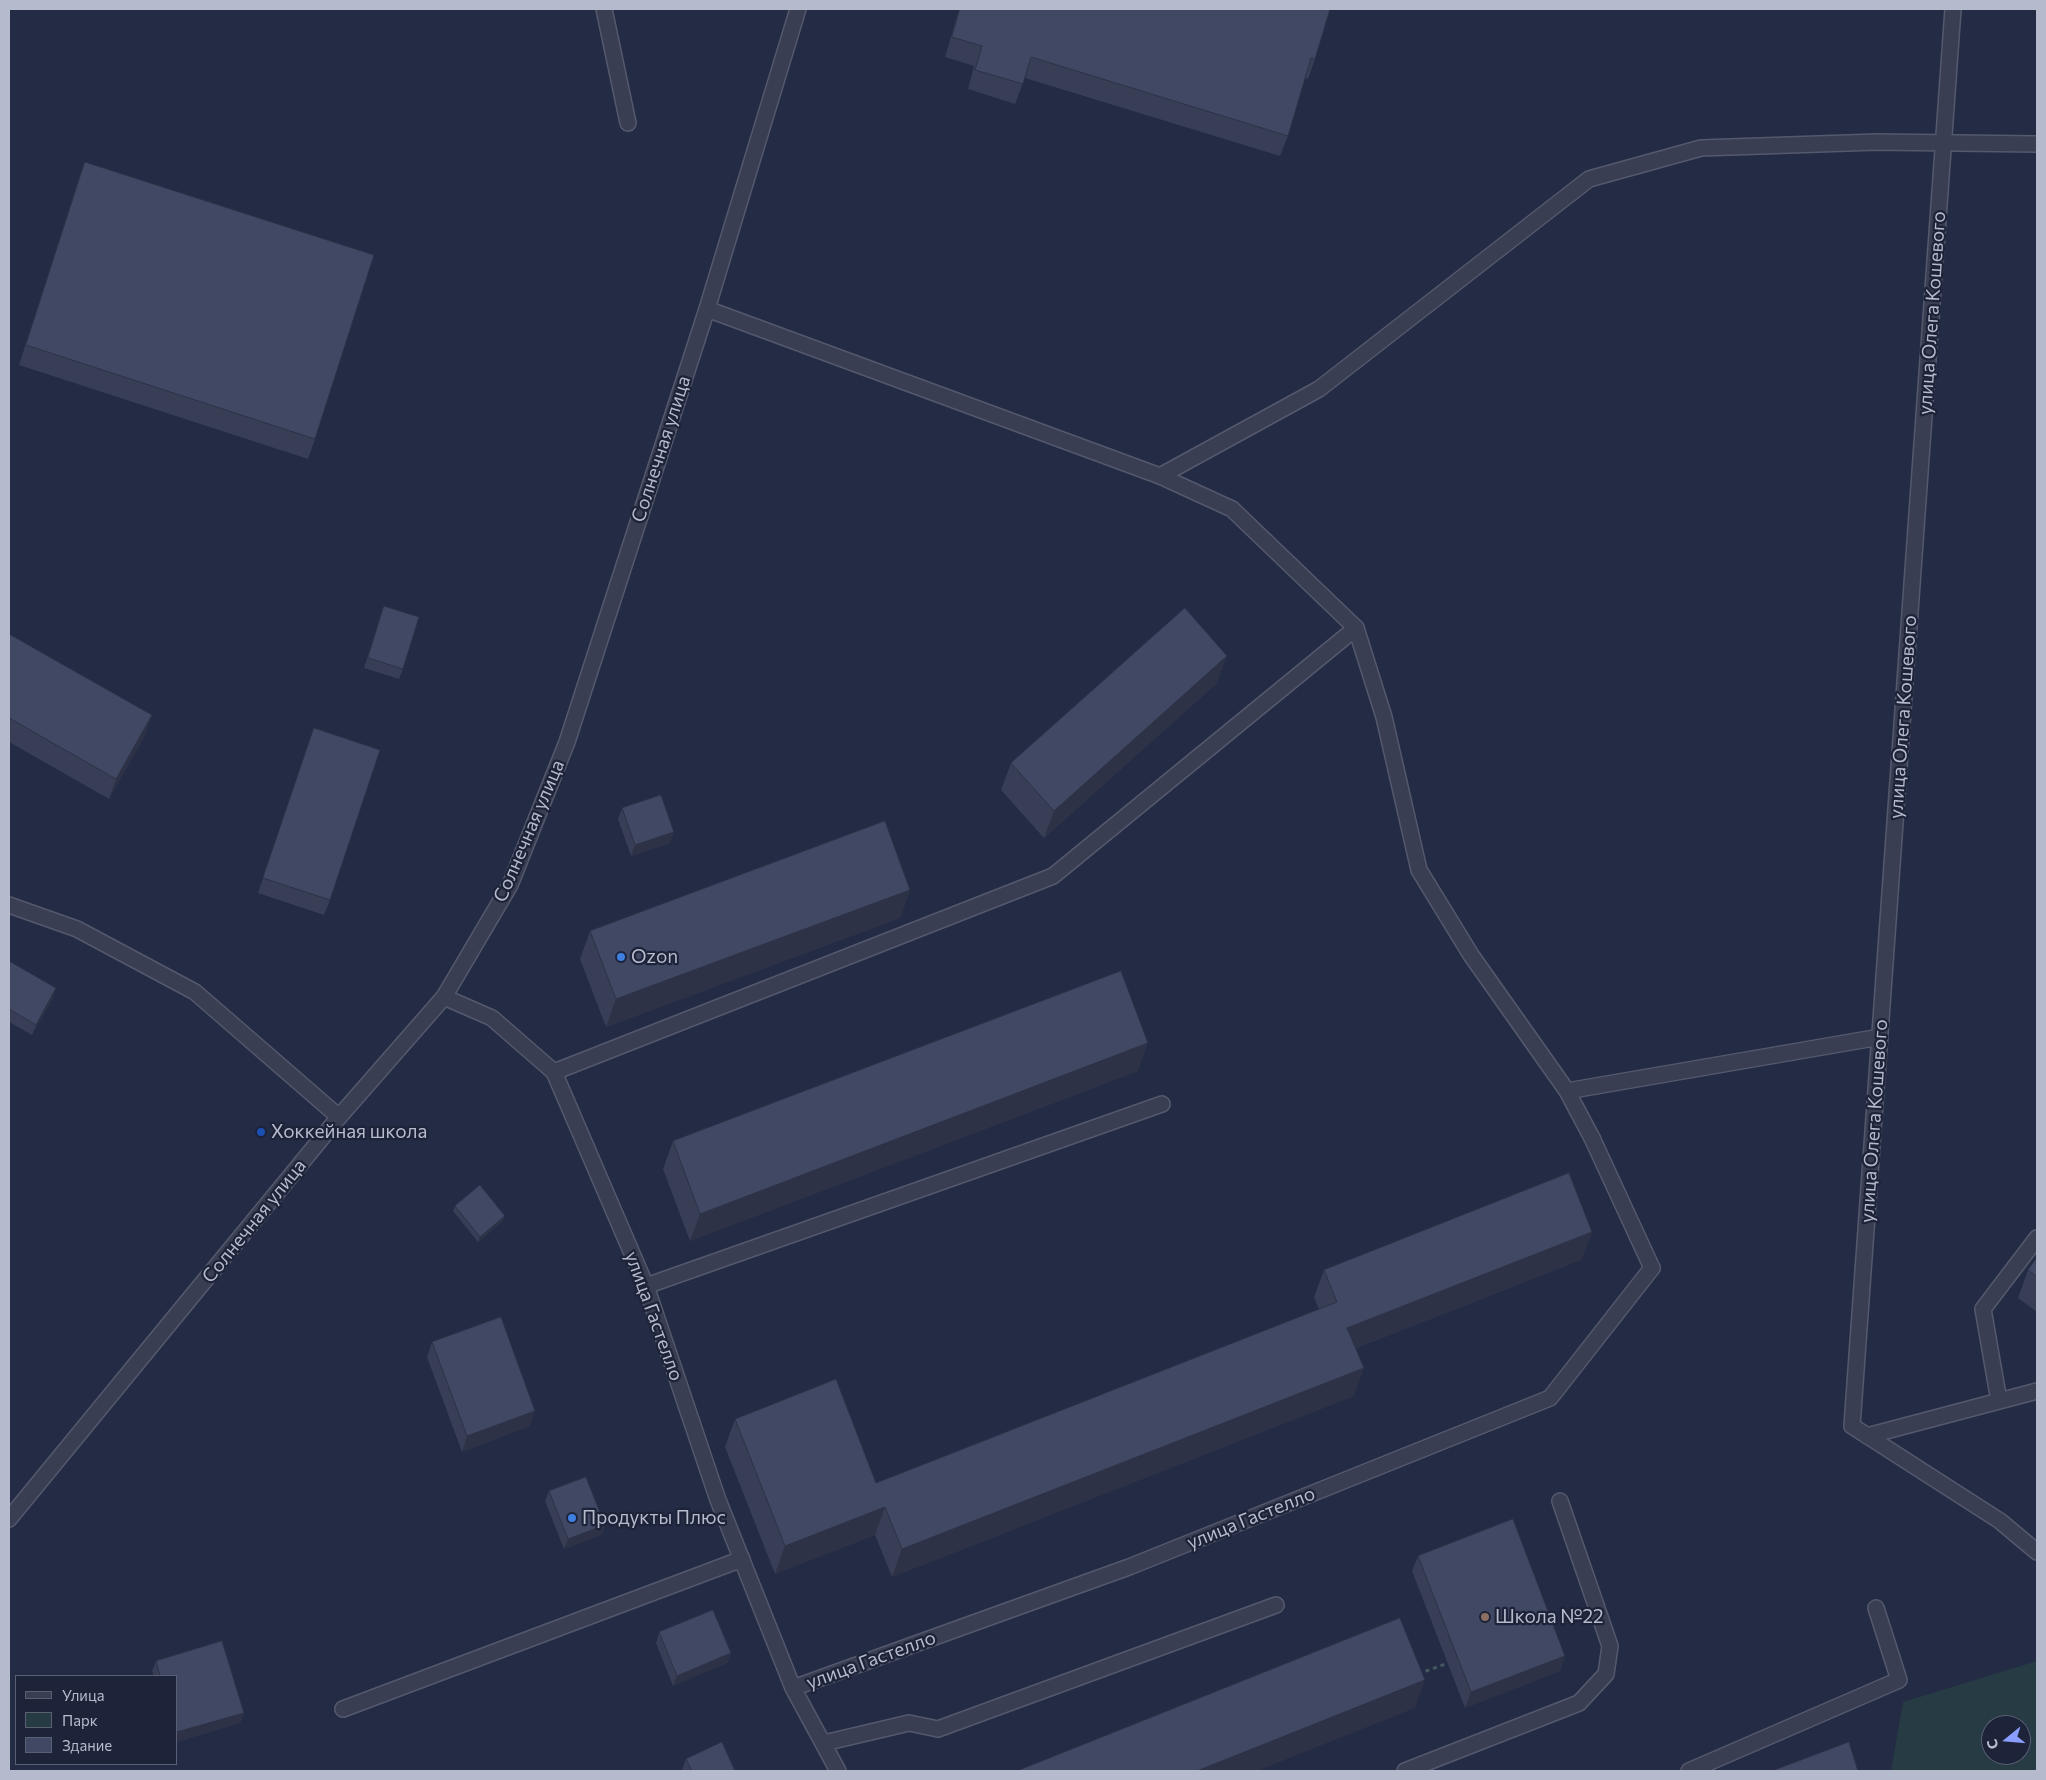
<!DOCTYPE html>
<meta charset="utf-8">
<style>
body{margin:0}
#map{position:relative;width:2046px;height:1780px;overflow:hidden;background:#242b44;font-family:Commissioner,sans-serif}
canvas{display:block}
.frame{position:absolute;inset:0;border:10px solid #b6bacd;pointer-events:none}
.legend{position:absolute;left:15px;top:1675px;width:162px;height:90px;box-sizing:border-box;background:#1d2338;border:1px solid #5a5f74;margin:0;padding:6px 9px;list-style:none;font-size:15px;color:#b6bacd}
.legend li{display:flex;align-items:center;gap:10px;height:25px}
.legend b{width:25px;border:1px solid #5a5f74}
.north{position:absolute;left:1981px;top:1715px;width:50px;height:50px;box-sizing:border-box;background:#1d2338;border:1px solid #5a5f74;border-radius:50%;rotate:253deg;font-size:14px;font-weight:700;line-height:20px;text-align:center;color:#b6bacd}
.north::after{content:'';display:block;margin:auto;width:18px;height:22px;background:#899eff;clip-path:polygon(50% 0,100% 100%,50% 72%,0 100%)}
</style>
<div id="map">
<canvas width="2046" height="1780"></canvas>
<div class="frame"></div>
<ul class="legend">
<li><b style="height:6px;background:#393e53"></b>Улица</li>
<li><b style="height:14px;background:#263b44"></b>Парк</li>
<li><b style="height:14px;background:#404864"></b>Здание</li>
</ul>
<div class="north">С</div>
</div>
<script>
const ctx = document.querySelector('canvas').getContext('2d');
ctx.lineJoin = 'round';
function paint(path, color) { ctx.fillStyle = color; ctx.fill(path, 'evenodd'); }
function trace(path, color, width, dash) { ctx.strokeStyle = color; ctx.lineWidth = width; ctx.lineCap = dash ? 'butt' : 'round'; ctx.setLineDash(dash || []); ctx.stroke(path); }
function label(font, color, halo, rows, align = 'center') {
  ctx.font = font + ' Commissioner,sans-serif'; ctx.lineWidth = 4.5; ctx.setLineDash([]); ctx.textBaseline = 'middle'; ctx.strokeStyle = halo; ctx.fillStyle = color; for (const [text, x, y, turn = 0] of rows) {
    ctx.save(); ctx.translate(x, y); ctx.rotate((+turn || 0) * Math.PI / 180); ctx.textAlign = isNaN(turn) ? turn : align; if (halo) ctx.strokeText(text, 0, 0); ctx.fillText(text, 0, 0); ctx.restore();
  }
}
paint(new Path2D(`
 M 2037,1661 L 2037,1771 L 1891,1771 L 1903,1702 ZM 1991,1725 L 2021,1725 L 2021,1755 L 1991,1755 Z`), '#263b44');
const service = new Path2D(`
 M 604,9 L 628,123
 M 1160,476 L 1319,389 L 1589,179 L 1701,148 L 1877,142 L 2037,144
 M 9,905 L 77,929 L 195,992 L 339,1117
 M 554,1072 L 1053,876 L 1356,628
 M 1592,1138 L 1652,1268
 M 646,1286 L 1162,1104
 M 343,1709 L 742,1559`);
const minor = new Path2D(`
 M 1953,9 L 1852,1426 L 2000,1521 L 2037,1552
 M 707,309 L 1160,476 L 1232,509 L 1356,628 L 1384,717 L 1419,870 L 1471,955 L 1567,1091 L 1592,1138
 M 444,997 L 492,1018 L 554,1072 L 646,1286 L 718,1500 L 793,1688 L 838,1771
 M 1567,1091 L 1880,1037
 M 1999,1401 L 1983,1309 L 2037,1238
 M 1867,1436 L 2037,1391
 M 793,1688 L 1129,1567 L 1550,1398 L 1652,1268
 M 824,1743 L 909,1723 L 938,1729 L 1276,1605
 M 1405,1771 L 1579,1703 L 1606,1674 L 1610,1646 L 1560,1501
 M 1689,1771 L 1899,1680 L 1876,1608`);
const tertiary = new Path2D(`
 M 9,1519 L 339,1117 L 444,997 L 510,885 L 567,742 L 707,309 L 798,9`);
trace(service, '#54596d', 18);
trace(minor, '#54596d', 18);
trace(tertiary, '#54596d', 18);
trace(new Path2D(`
 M 1418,1674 L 1448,1663`), '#455861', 3, [4, 4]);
trace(service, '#393e53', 15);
trace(minor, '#393e53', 15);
trace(tertiary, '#393e53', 15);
paint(new Path2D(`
 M 959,9 L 1330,9 L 1315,59 L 1308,79 L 1305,78 L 1288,136 L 1280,156 L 1025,78 L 1015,104 L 968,89 L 974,66 L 945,57 Z
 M 85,162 L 315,439 L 308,459 L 19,365 L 78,181 Z
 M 384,606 L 403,669 L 399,679 L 364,668 Z
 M 9,634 L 145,735 L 109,799 L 9,742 Z
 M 1217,683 L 1044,838 L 1001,790 L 1011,763 Z
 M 314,728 L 330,900 L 324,915 L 258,893 Z
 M 622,808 L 674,832 L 670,843 L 631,856 L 618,819 Z
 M 910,890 L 900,918 L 606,1027 L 580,959 L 590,931 Z
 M 9,961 L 53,998 L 32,1035 L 9,1022 Z
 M 1138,1071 L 690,1241 L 663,1169 L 673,1141 Z
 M 455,1206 L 503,1221 L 478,1242 L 453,1211 Z
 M 1592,1232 L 1581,1260 L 1356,1348 L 1354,1396 L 892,1577 L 875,1535 L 775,1574 L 725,1447 L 735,1419 L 876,1483 L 1319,1310 L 1314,1297 L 1324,1270 Z
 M 2037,1258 L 2037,1312 L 2018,1298 L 2028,1270 Z
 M 432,1342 L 530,1426 L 462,1452 L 427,1357 Z
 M 549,1491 L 605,1525 L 601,1535 L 564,1549 L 545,1501 Z
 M 1418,1556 L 1565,1656 L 1560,1671 L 1465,1708 L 1412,1571 Z
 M 659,1632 L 731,1653 L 727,1663 L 673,1686 L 656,1643 Z
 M 156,1661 L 244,1713 L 240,1723 L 176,1742 L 176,1676 L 154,1676 L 152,1671 Z
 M 686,1759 L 735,1771 L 683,1771 L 682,1769 Z`), '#373e56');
paint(new Path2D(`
 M 1227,656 L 1217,683 L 1044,838 L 1054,811 Z
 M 152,715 L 145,735 L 109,799 L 116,779 Z
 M 674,832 L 670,843 L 631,856 L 635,845 Z
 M 910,890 L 900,918 L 606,1027 L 616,999 Z
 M 56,988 L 53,998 L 32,1035 L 36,1025 Z
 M 1148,1043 L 1138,1071 L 690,1241 L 700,1214 Z
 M 505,1216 L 503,1221 L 478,1242 L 480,1237 Z
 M 1592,1232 L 1581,1260 L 1337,1355 L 1347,1328 Z
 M 1364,1368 L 1354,1396 L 892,1577 L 902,1549 Z
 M 535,1411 L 530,1426 L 462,1452 L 467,1436 Z
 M 885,1507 L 875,1535 L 775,1574 L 785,1546 Z
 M 605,1525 L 601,1535 L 564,1549 L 568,1539 Z
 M 731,1653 L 727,1663 L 673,1686 L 677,1676 Z
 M 1565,1656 L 1560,1671 L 1465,1708 L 1471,1692 Z
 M 1425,1680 L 1415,1708 L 1257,1771 L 1197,1771 Z
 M 244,1713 L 240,1723 L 176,1742 L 177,1732 Z`), '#2d3246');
const building = new Path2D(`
 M 960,9 L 1330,9 L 1315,59 L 1311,58 L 1288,136 L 1031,57 L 1023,84 L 975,70 L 982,46 L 952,37 Z
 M 85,162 L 374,255 L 315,439 L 26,345 Z
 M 384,606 L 419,617 L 403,669 L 368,658 Z
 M 1185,608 L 1227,656 L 1054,811 L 1011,763 Z
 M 9,634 L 152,715 L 116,779 L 9,718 Z
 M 314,728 L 380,750 L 330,900 L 263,878 Z
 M 661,795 L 674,832 L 635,845 L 622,808 Z
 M 885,821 L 910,890 L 616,999 L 590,931 Z
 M 9,961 L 56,988 L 36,1025 L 9,1009 Z
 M 1121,971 L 1148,1043 L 700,1214 L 673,1141 Z
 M 1569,1173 L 1592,1232 L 1347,1328 L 1364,1368 L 902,1549 L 885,1507 L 785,1546 L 735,1419 L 836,1379 L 876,1483 L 1337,1302 L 1324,1270 Z
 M 480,1185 L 505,1216 L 480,1237 L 455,1206 Z
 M 2037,1258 L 2037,1277 L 2028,1270 Z
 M 501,1317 L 535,1411 L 467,1436 L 432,1342 Z
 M 586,1477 L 605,1525 L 568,1539 L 549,1491 Z
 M 1513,1519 L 1565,1656 L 1471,1692 L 1418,1556 Z
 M 713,1610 L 731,1653 L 677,1676 L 659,1632 Z
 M 1400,1618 L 1425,1680 L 1197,1771 L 1017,1771 Z
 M 222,1641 L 244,1713 L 177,1732 L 176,1730 L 176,1676 L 160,1676 L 156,1661 Z
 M 722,1742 L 735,1771 L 692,1771 L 686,1759 Z
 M 1849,1742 L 1858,1771 L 1772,1771 Z`);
paint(building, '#404864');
trace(building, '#2d3246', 1);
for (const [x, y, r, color] of [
 [621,957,5,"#3f7fe0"],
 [261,1132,5,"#1a4fb4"],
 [572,1518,5,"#3f7fe0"],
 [1485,1617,5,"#8d6e63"]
]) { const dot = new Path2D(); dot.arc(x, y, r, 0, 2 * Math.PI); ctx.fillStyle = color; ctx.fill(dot); trace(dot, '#1d2338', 2); }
label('19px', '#b6bacd', '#1d2338', [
 ["улица Олега Кошевого",1932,313,-86],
 ["Солнечная улица",661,449,-72],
 ["улица Олега Кошевого",1903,717,-86],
 ["Солнечная улица",529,831,-67],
 ["улица Олега Кошевого",1874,1121,-86],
 ["Солнечная улица",254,1221,-51],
 ["улица Гастелло",654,1316,70],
 ["улица Гастелло",1251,1518,-22],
 ["улица Гастелло",871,1660,-20]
]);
label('19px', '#b6bacd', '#1d2338', [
 ["Ozon",631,957],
 ["Хоккейная школа",271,1132],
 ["Продукты Плюс",582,1518],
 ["Школа №22",1495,1617]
], 'left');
</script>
